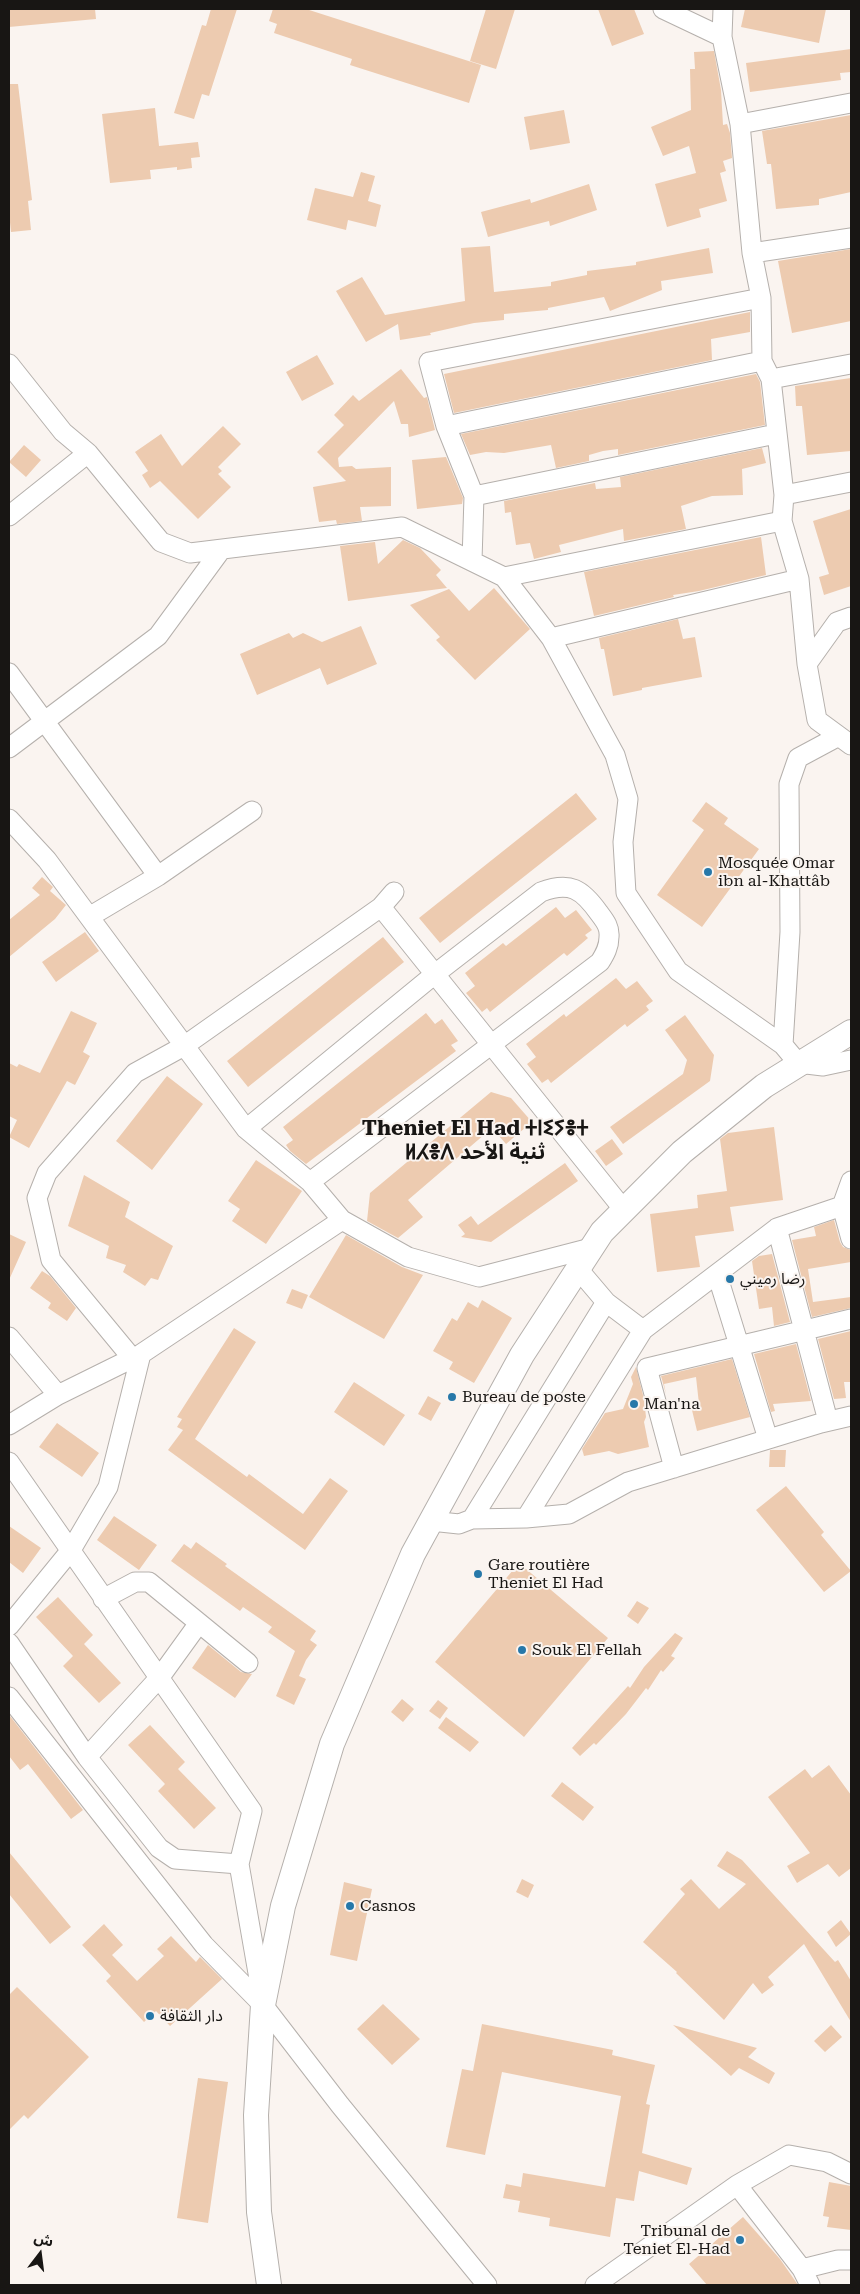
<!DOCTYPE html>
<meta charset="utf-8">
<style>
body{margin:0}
#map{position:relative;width:860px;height:2294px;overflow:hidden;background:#faf4f0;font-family:"Roboto Serif","Noto Sans Arabic",serif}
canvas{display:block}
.frame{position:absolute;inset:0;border:10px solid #181614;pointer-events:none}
.north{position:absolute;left:15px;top:2229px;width:50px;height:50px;-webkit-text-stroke:4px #faf4f0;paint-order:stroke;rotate:15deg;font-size:14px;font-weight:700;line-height:20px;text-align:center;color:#181614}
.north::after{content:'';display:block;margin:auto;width:18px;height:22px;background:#181614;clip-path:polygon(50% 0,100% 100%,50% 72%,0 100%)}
</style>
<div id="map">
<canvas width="860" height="2294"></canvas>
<div class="frame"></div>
<div class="north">ش</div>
</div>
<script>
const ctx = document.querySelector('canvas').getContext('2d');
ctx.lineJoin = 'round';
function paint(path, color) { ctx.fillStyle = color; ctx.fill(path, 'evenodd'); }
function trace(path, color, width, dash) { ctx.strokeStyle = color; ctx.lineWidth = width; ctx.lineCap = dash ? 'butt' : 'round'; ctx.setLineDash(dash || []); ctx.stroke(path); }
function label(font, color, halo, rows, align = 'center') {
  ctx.font = font + ' "Roboto Serif","Noto Sans Arabic","Noto Sans Tifinagh",serif'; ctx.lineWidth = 4; ctx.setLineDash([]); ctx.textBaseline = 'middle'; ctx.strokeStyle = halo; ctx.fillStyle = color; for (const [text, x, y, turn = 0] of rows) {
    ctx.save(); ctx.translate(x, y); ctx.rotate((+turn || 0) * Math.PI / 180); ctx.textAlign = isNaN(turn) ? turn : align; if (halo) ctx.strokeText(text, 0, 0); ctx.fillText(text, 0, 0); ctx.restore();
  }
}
paint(new Path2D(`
 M 9,9 L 95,9 L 96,19 L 9,27 Z
 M 211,9 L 237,9 L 209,96 L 202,94 L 194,119 L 174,113 L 202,25 L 206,26 Z
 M 273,9 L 306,9 L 481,65 L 469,103 L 350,65 L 352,59 L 274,33 L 277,24 L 269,21 Z
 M 486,9 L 515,9 L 496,69 L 470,61 Z
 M 598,9 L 634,9 L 644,34 L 612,46 Z
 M 745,9 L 826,9 L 819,43 L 741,27 Z
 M 851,49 L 851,72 L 840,73 L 841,80 L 750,92 L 746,63 Z
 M 714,51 L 721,90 L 723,125 L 727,124 L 730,133 L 732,158 L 723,161 L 726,171 L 720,173 L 727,201 L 699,209 L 701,217 L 667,227 L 655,184 L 696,173 L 689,146 L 663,156 L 651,127 L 691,110 L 690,69 L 695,69 L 694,52 Z
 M 9,84 L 18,84 L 32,200 L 28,201 L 31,230 L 11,232 L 9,213 Z
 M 155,108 L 159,146 L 198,142 L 200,157 L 191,158 L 192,168 L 177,170 L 177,167 L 150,170 L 151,179 L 110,183 L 102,114 Z
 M 564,110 L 570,143 L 530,150 L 524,117 Z
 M 851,115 L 851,192 L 819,199 L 819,205 L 776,209 L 771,164 L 767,164 L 762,131 Z
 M 361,172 L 375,176 L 368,201 L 381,205 L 376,227 L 348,220 L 346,230 L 307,220 L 315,188 L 353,197 Z
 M 589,184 L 597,210 L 550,226 L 549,221 L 488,237 L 481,212 L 530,199 L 531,203 Z
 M 490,246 L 494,292 L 551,286 L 551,282 L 587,275 L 587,271 L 636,265 L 636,262 L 709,248 L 713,273 L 661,281 L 662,290 L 610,311 L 604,297 L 548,308 L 548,310 L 504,314 L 504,320 L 474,323 L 430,333 L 431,335 L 400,340 L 398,324 L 366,342 L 336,291 L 362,277 L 385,315 L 465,301 L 461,248 Z
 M 851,249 L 851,321 L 792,333 L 778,261 Z
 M 750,312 L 750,332 L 711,339 L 712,360 L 454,413 L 444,374 Z
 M 317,355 L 334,384 L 302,401 L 286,372 Z
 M 401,369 L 424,398 L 427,397 L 435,430 L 409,437 L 408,424 L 401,424 L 394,401 L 338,458 L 339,467 L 352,466 L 356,469 L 391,467 L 391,506 L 360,507 L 362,521 L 337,524 L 336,520 L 319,522 L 313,487 L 346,481 L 317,452 L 344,425 L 334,415 L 353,395 L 359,401 Z
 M 756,374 L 760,382 L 765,425 L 618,455 L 618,449 L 603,451 L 589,455 L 589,461 L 556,468 L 551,445 L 504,453 L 486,452 L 470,455 L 461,434 Z
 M 851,378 L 851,451 L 807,455 L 802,406 L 796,406 L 795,386 Z
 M 223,426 L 241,444 L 218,467 L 222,471 L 218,474 L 231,487 L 198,519 L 160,481 L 150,488 L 142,475 L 148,471 L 135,452 L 161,434 L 182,466 Z
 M 24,445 L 41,460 L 26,477 L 9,462 Z
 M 762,448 L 766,463 L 742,469 L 743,495 L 712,496 L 681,506 L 686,529 L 624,541 L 623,529 L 559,545 L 561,552 L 534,559 L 530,543 L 516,545 L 511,512 L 505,513 L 504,501 L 595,483 L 596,489 L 621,487 L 620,477 Z
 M 446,457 L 463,498 L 462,504 L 417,509 L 412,460 Z
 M 851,509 L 851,586 L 824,595 L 819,577 L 829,574 L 813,521 Z
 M 761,537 L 766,575 L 699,591 L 673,595 L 674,597 L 594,616 L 584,572 Z
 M 403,540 L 420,548 L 441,570 L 436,575 L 447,588 L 348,601 L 340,546 L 375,542 L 378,564 Z
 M 494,588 L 530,629 L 475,680 L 436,640 L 440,637 L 410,605 L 449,589 L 469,611 Z
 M 678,619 L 683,639 L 695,637 L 702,677 L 642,688 L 642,690 L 613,696 L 604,649 L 601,649 L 599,638 Z
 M 361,626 L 377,664 L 327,685 L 320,668 L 257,695 L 240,654 L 289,633 L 293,638 L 303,633 L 322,642 Z
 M 576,793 L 597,819 L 440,943 L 419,918 Z
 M 706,802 L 728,818 L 724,824 L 759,849 L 702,927 L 657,895 L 704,830 L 692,821 Z
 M 42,877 L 53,887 L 50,891 L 66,905 L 55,919 L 9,957 L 9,920 L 40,895 L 32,888 Z
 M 556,907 L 565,918 L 576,910 L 592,930 L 585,935 L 588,938 L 567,956 L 564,953 L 490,1012 L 487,1008 L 482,1012 L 466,993 L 475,986 L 465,973 L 503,943 L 506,946 Z
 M 85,932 L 99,951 L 56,982 L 42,962 Z
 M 383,937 L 404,962 L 248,1087 L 227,1061 Z
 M 616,978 L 626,989 L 637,981 L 653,1001 L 646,1006 L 649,1010 L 627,1027 L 625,1024 L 551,1083 L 548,1079 L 542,1083 L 527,1064 L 536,1057 L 526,1044 L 564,1014 L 566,1017 Z
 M 71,1011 L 97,1023 L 83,1052 L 90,1056 L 75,1085 L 67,1081 L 29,1148 L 9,1137 L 17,1120 L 9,1116 L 9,1063 L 17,1067 L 19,1064 L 40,1073 Z
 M 426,1013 L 435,1024 L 442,1019 L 458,1041 L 451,1045 L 456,1051 L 306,1164 L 290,1151 L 286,1145 L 293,1140 L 283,1127 Z
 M 685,1015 L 714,1055 L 710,1081 L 623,1144 L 610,1127 L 683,1074 L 687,1060 L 665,1030 Z
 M 167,1076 L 203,1104 L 152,1170 L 116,1141 Z
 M 491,1092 L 511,1098 L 532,1122 L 506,1144 L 492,1128 L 408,1200 L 423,1217 L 398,1238 L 367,1221 L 370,1193 Z
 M 774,1127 L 783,1200 L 730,1207 L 734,1231 L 695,1236 L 700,1267 L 657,1272 L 650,1214 L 698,1208 L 697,1195 L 727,1191 L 720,1139 L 728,1133 Z
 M 612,1139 L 623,1154 L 606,1166 L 595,1151 Z
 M 256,1160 L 302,1191 L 266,1244 L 232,1221 L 240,1209 L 228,1201 Z
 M 565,1163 L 578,1181 L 491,1242 L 461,1237 L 465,1234 L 458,1225 L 471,1216 L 478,1225 Z
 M 84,1175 L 130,1202 L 125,1217 L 173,1246 L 158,1280 L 151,1278 L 145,1286 L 123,1272 L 126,1265 L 106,1258 L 109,1246 L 68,1226 Z
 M 834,1220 L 840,1242 L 843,1247 L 851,1250 L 851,1262 L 808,1269 L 813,1302 L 851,1297 L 851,1308 L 812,1317 L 792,1240 L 816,1236 L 814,1227 Z
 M 9,1234 L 26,1242 L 9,1280 Z
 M 346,1235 L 402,1267 L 423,1275 L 384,1339 L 309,1297 Z
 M 772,1254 L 790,1322 L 774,1326 L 772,1307 L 759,1309 L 752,1261 L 759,1256 Z
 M 42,1271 L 50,1276 L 76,1308 L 67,1321 L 48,1308 L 51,1303 L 30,1288 Z
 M 292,1289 L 308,1295 L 302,1309 L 286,1303 Z
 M 482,1300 L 512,1318 L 474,1383 L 449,1369 L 453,1362 L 433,1351 L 452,1318 L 457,1321 L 468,1302 L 478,1308 Z
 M 234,1328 L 256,1342 L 195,1439 L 247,1477 L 249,1474 L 303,1514 L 330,1478 L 348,1491 L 305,1550 L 168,1450 L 183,1430 L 177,1427 L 182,1419 L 177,1417 Z
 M 851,1331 L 851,1382 L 844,1382 L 846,1398 L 834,1399 L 818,1339 Z
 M 796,1344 L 811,1401 L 773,1404 L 775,1411 L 771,1412 L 754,1354 Z
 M 732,1359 L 750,1417 L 697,1431 L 691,1406 L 699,1404 L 696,1377 L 664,1384 L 666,1394 L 661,1376 Z
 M 636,1367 L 644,1399 L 646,1417 L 644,1422 L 649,1447 L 618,1454 L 609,1451 L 584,1456 L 582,1449 L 605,1413 L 623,1409 L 633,1384 L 631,1377 Z
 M 354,1382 L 405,1415 L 384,1446 L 334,1412 Z
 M 428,1396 L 441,1403 L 431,1421 L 418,1414 Z
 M 57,1423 L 99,1453 L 82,1477 L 39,1447 Z
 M 770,1450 L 786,1450 L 785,1467 L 769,1467 Z
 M 786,1486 L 824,1532 L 821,1535 L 851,1571 L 824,1592 L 756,1510 Z
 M 114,1516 L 157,1545 L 139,1570 L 97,1540 Z
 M 9,1526 L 41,1548 L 23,1573 L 9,1562 Z
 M 196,1542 L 227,1564 L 225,1566 L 316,1631 L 310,1640 L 317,1645 L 306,1660 L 299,1676 L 306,1679 L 294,1705 L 276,1696 L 295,1651 L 268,1632 L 272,1627 L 243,1607 L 240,1611 L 171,1561 L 184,1544 L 191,1549 Z
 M 519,1563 L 608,1638 L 524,1737 L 435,1662 Z
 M 58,1597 L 93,1635 L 84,1644 L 121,1683 L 99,1703 L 63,1666 L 73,1656 L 36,1617 Z
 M 637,1601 L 649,1608 L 638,1624 L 627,1616 Z
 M 675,1633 L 683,1638 L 671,1656 L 675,1658 L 663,1672 L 661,1670 L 648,1690 L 646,1688 L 626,1714 L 596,1745 L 594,1743 L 580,1756 L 572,1748 L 628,1686 L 630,1688 L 644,1667 Z
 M 208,1645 L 241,1672 L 252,1674 L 235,1698 L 192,1668 Z
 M 402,1699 L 414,1709 L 403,1722 L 391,1712 Z
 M 438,1700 L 448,1708 L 440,1719 L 429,1711 Z
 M 10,1716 L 83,1810 L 71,1819 L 28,1764 L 20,1770 L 9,1756 Z
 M 446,1717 L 479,1742 L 470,1752 L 438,1728 Z
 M 150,1725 L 185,1762 L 178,1769 L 216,1808 L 194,1829 L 158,1791 L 165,1784 L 128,1745 Z
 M 829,1765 L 851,1795 L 851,1868 L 839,1877 L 828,1864 L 797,1883 L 787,1866 L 810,1853 L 768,1797 L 805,1769 L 812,1778 Z
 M 562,1782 L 594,1807 L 583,1821 L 551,1796 Z
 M 727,1851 L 742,1860 L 835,1962 L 838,1960 L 851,1981 L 851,2022 L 804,1944 L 768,1977 L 774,1985 L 762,1994 L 753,1983 L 724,2020 L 676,1973 L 677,1972 L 643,1942 L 685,1894 L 680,1889 L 691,1879 L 719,1909 L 746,1884 L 717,1866 Z
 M 9,1852 L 71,1927 L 50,1944 L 9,1894 Z
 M 522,1879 L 534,1885 L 528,1898 L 516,1892 Z
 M 344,1882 L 372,1889 L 357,1961 L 330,1955 Z
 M 841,1920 L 851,1934 L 836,1947 L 827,1932 Z
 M 104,1924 L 123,1945 L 112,1955 L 137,1981 L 164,1956 L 157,1949 L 171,1936 L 196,1962 L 200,1957 L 222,1979 L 170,2026 L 156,2011 L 144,2022 L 106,1981 L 111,1976 L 82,1945 Z
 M 17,1987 L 89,2057 L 28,2119 L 24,2115 L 9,2130 L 9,1995 Z
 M 383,2004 L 420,2039 L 392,2065 L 357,2029 Z
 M 482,2024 L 613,2050 L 612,2055 L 655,2065 L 646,2104 L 650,2105 L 642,2153 L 692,2168 L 687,2185 L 639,2171 L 634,2201 L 616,2198 L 610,2237 L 549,2226 L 550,2218 L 518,2212 L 520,2201 L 503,2198 L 506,2184 L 521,2187 L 523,2173 L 605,2187 L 621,2096 L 502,2072 L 485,2155 L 446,2147 L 462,2069 L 473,2071 Z
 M 673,2025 L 757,2048 L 748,2057 L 775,2073 L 769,2084 L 739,2068 L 731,2076 Z
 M 831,2025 L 842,2037 L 825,2052 L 814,2041 Z
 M 198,2078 L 228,2082 L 208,2223 L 177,2218 Z
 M 829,2182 L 851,2186 L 851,2230 L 827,2227 L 829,2217 L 823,2216 Z
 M 743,2217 L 780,2259 L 798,2285 L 707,2285 L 689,2264 Z`), '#edcbb0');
const minor = new Path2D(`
 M 663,9 L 722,37 L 740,124 L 752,253 L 761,298 L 762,361 L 771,379 L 784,495 L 782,521 L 799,579 L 807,664
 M 722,37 L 723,9
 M 740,124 L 851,103
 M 752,253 L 851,238
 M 9,364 L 63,432 L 88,453 L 161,542 L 190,553 L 402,527 L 504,577 L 551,638 L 615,755 L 628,799 L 623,842 L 626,893 L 678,971 L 783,1045 L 798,1063 L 823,1066 L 851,1060
 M 771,379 L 851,364
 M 446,426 L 762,361
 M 784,495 L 851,482
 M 474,496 L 776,434
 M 9,516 L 88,453
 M 472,561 L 474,496 L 446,426 L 429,362 L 761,298
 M 504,577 L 782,521
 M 851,617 L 837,622 L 807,664 L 817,720 L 851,745
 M 551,638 L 799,579
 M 9,673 L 158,876
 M 9,748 L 158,636 L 221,550
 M 9,819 L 47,860 L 246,1129 L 310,1182 L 342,1220 L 408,1257 L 479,1277 L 591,1248
 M 381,907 L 624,1210
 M 89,917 L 158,876 L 252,811
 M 783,1045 L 790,932 L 789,784 L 798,758 L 839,736
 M 246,1129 L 435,974 L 541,892 C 570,881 582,889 599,913 C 605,921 610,927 609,937 C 609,947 605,954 600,962 L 310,1182
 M 851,1181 L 842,1206 L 851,1239
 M 777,1228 L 828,1421
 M 717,1274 L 768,1439
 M 606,1302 L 643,1330
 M 9,1337 L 58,1395
 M 132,1358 L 51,1260 L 37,1198 L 47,1173 L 135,1073 L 184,1046 L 381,907 L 394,892
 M 9,1425 L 58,1395 L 141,1354 L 342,1220
 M 9,1462 L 252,1811 L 239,1864 L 262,1996
 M 674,1468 L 647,1368 L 851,1319
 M 526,1518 L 569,1514 L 628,1482 L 821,1423 L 851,1416
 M 472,1519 L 606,1302 L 578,1269
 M 431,1521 L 459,1524 L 472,1519 L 526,1518 L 643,1330 L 777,1228 L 842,1206 L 851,1208
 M 103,1599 L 135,1582 L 149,1582 L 248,1663
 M 9,1626 L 71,1550 L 108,1487 L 141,1354
 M 9,1643 L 87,1757 L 159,1848 L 175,1859 L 239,1864
 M 9,1697 L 204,1945 L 263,2005 L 340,2105 L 487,2285
 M 87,1757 L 160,1677 L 199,1623
 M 737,2185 L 802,2269 L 810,2285
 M 802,2269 L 838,2260 L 851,2260
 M 595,2285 L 737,2185 L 789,2155 L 827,2162 L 851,2174`);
const major = new Path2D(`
 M 269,2285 L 259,2212 L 256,2115 L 263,2005 L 283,1906 L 332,1744 L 413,1554 L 522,1355 L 602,1232 L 682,1152 L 764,1086 L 851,1032`);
trace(minor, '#b5b0ac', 21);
trace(major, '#b5b0ac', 26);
trace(minor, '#fff', 19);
trace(major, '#fff', 24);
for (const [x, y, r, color] of [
 [708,872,5,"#2778a9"],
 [730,1279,5,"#2778a9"],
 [452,1397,5,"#2778a9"],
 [634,1404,5,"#2778a9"],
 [478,1574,5,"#2778a9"],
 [522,1650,5,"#2778a9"],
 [350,1906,5,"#2778a9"],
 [150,2016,5,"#2778a9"],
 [740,2240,5,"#2778a9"]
]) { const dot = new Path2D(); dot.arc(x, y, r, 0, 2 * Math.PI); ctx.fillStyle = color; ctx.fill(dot); trace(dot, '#faf4f0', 2); }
label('16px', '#181614', '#faf4f0', [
 ["Mosquée Omar",718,863],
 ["ibn al-Khattâb",718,881],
 ["رضا رميني",740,1279],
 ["Bureau de poste",462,1397],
 ["Man'na",644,1404],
 ["Gare routière",488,1565],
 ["Theniet El Had",488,1583],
 ["Souk El Fellah",532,1650],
 ["Casnos",360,1906],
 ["دار الثقافة",160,2016],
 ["Tribunal de",730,2231,"right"],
 ["Teniet El-Had",730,2249,"right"]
], 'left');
label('bold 21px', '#181614', '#faf4f0', [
 ["Theniet El Had ⵜⵏⵉⵢⴻⵜ",475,1129],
 ["ⵍⵃⴻⴷ ثنية الأحد",475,1153]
]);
</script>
